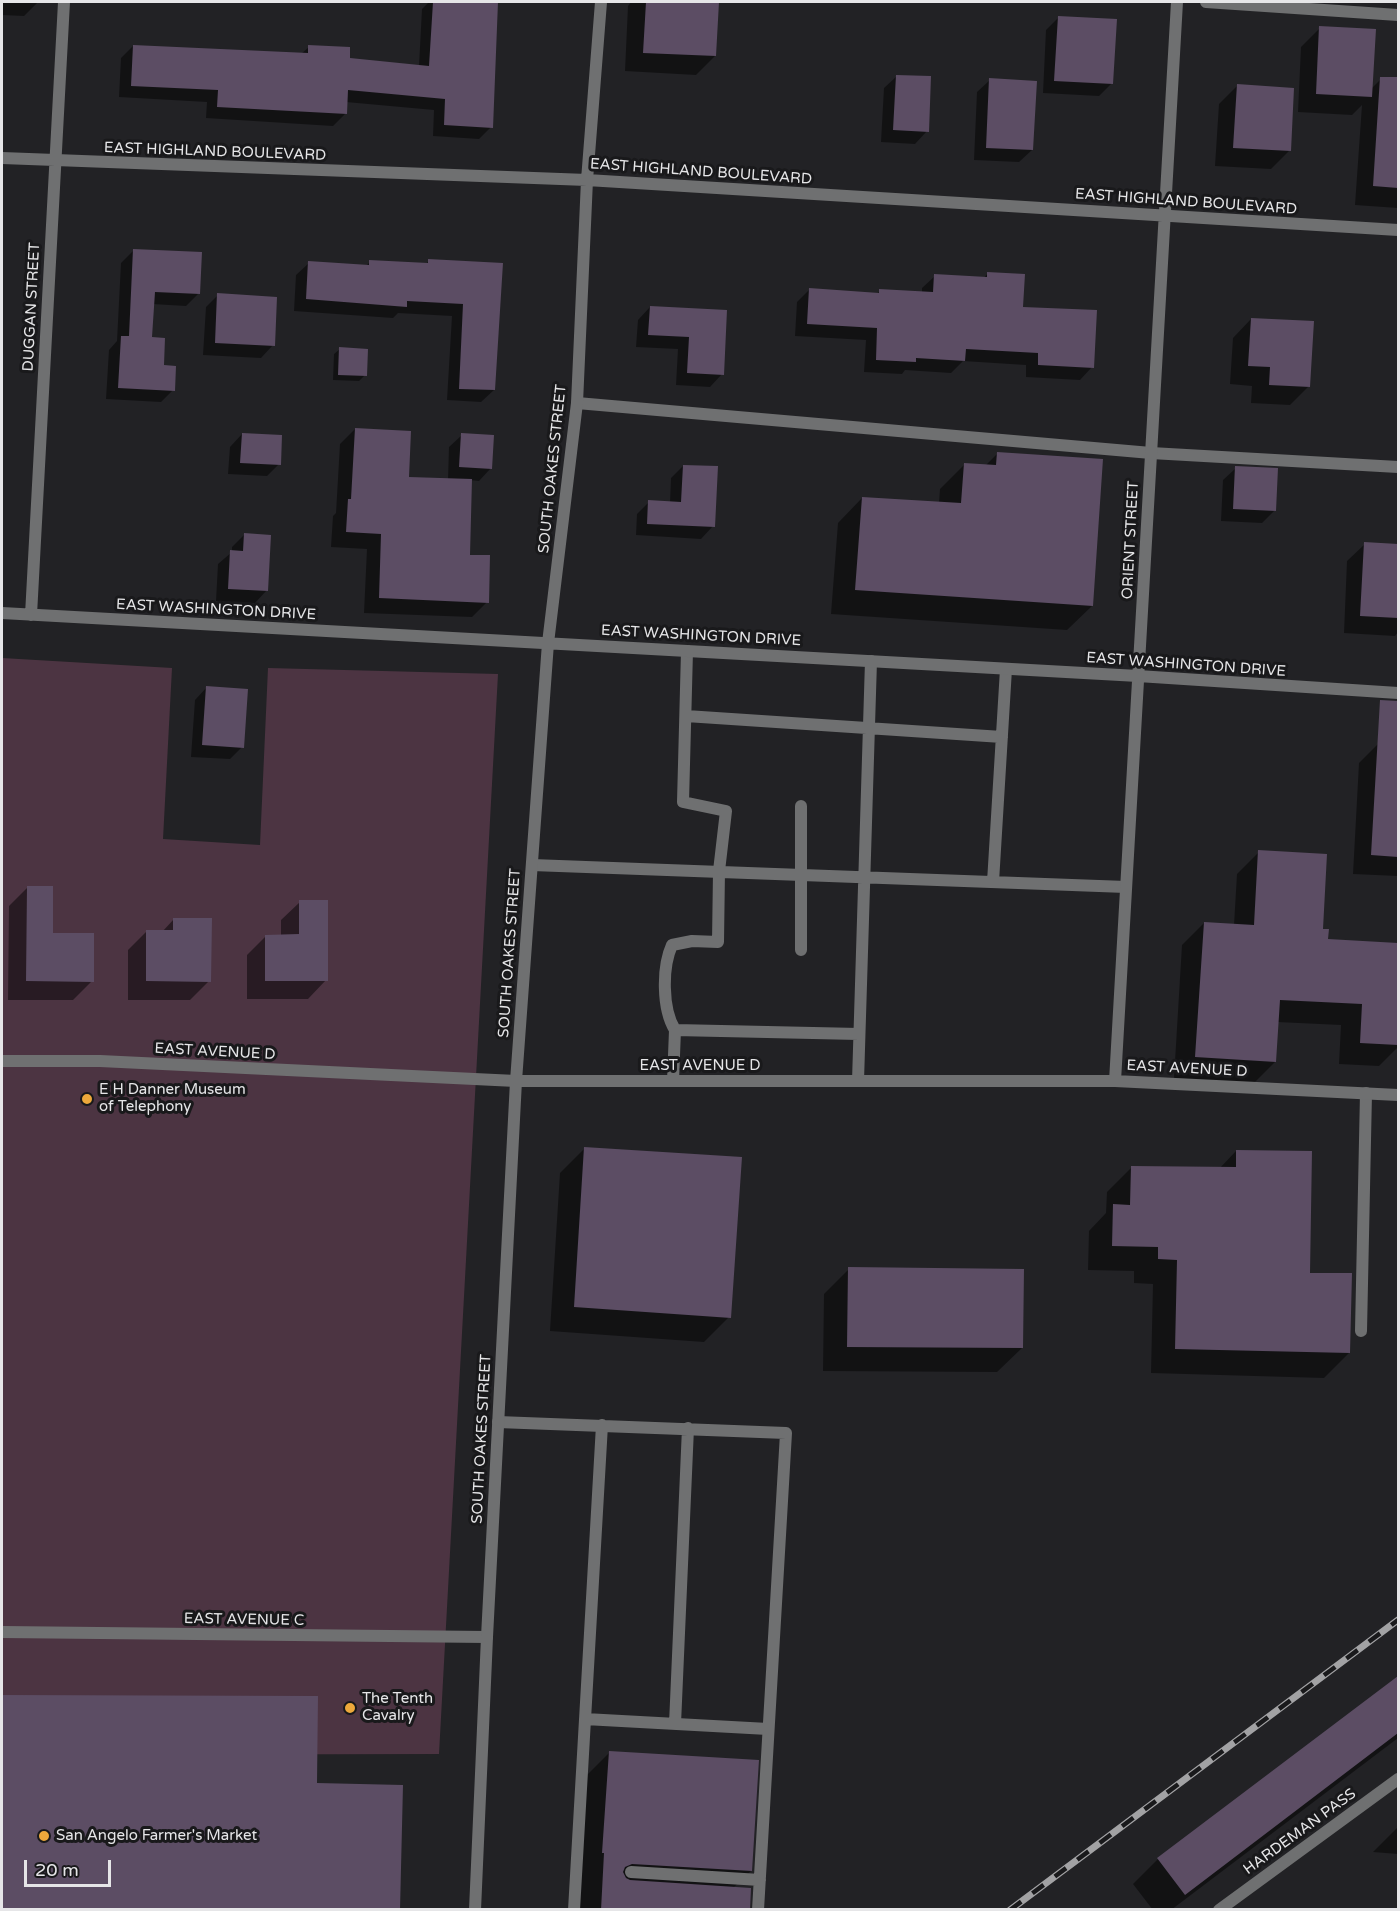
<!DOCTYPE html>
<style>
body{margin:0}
#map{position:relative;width:1400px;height:1911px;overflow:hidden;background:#222225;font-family:"Varela Round",sans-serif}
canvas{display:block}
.frame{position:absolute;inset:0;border:3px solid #e6e6e8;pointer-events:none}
.scale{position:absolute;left:24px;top:1860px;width:87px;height:27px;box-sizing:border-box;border:3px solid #e6e6e8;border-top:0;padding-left:8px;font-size:18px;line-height:21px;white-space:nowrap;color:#e6e6e8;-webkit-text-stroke:4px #19191b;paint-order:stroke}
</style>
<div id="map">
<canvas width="1400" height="1911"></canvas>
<div class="frame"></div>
<div class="scale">20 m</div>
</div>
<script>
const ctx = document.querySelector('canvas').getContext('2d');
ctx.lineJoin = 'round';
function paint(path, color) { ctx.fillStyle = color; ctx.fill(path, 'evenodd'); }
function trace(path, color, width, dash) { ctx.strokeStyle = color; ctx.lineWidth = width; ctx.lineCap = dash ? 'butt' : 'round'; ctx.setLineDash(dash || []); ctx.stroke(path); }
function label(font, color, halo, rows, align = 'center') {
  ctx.font = font + ' "Varela Round",sans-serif'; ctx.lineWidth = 6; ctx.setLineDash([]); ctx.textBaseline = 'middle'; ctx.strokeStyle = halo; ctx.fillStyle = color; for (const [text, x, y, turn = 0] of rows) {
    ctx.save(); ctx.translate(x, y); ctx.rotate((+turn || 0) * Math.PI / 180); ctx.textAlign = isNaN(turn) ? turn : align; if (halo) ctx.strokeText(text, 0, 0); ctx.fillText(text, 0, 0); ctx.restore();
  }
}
paint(new Path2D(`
 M 2,658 L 172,668 L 163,839 L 260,845 L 268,668 L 498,674 L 439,1754 L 2,1755 Z`), '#4c3442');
paint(new Path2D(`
 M 2,2 L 38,2 L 24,16 L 2,15 Z
 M 429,2 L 496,2 L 491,127 L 479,139 L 433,136 L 434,110 L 346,102 L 345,114 L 333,126 L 206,118 L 207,102 L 119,97 L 121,58 L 133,46 L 301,54 L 309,47 L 348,60 L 419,66 L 422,9 Z
 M 631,2 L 717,2 L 715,56 L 696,75 L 625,71 L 628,6 Z
 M 1059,17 L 1112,83 L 1099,96 L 1043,93 L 1046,30 Z
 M 1320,28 L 1371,89 L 1381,79 L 1398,80 L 1398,208 L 1355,205 L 1362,105 L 1352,115 L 1298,112 L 1301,47 Z
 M 897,76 L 927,131 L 915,144 L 881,142 L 884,88 Z
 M 990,80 L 1032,150 L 1019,162 L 974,160 L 977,92 Z
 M 1237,86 L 1289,151 L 1271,169 L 1215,166 L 1219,104 Z
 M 134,250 L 198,294 L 186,306 L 152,304 L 151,339 L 173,390 L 161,402 L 106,399 L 109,350 L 117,341 L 121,263 Z
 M 429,261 L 502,264 L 494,390 L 481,402 L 447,400 L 452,316 L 398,313 L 393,318 L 294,311 L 296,275 L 309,263 L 366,266 L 370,262 L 425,265 Z
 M 988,273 L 1021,308 L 1092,367 L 1080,380 L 1026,377 L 1026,365 L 963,361 L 951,373 L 905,370 L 902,374 L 864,372 L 866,340 L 795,336 L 797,302 L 809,290 L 877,294 L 880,291 L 922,293 L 922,288 L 935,276 L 983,279 Z
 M 218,295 L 273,345 L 261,358 L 203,355 L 206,307 Z
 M 650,307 L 726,311 L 722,374 L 710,387 L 676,385 L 678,349 L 636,347 L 638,320 Z
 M 1251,319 L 1309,386 L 1290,405 L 1251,403 L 1252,386 L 1230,384 L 1233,338 Z
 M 340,349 L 365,375 L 359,381 L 333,380 L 334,354 Z
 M 355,429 L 407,479 L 448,480 L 449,447 L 462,435 L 491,468 L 479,481 L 470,480 L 468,556 L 487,602 L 472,617 L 364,613 L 367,549 L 331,547 L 333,516 L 336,513 L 340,444 Z
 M 242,434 L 279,464 L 267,476 L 228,474 L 230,447 Z
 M 998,453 L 1092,606 L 1067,630 L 831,614 L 838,523 L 862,498 L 939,503 L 940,489 L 965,464 L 985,466 Z
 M 683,466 L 713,526 L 701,539 L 636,535 L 637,514 L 649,502 L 670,503 L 671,478 Z
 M 1236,468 L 1275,510 L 1262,523 L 1221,521 L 1223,480 Z
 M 244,535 L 267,590 L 255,603 L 216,601 L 218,564 L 232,552 L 232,547 Z
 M 1365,544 L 1398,546 L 1398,632 L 1395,636 L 1344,633 L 1347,561 Z
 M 207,687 L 242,747 L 230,759 L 191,757 L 195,700 Z
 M 1378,744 L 1398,745 L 1398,876 L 1353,874 L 1359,763 Z
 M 1259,852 L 1321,931 L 1326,941 L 1398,944 L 1398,1047 L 1379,1066 L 1339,1064 L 1341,1025 L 1277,1022 L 1275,1062 L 1253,1084 L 1174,1078 L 1182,945 L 1204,923 L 1234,925 L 1237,874 Z
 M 28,887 L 52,935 L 92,981 L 73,1000 L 8,1000 L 9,906 Z
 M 300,902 L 326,980 L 308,999 L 247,999 L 247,955 L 266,936 L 281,936 L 281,920 Z
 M 174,919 L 209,981 L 190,1000 L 128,1000 L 128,950 L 147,931 L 162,932 Z
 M 585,1148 L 729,1317 L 704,1342 L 550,1331 L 560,1173 Z
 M 1236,1151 L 1308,1274 L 1349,1353 L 1324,1378 L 1151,1373 L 1153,1284 L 1134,1283 L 1134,1271 L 1088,1270 L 1089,1231 L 1106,1213 L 1107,1192 L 1132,1167 L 1219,1169 Z
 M 849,1269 L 1022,1348 L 997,1372 L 823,1371 L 824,1294 Z
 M 1398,1678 L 1398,1738 L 1171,1910 L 1153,1910 L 1133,1884 L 1158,1859 Z
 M 2,1696 L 316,1698 L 315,1784 L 398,1910 L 2,1910 Z
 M 609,1753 L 751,1871 L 733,1888 L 748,1910 L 577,1910 L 585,1777 Z
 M 1398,1827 L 1398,1854 L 1373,1852 Z`), '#0007');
paint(new Path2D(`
 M 433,2 L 498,2 L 493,128 L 444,125 L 445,99 L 348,90 L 347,114 L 217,107 L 218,90 L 131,86 L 133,45 L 308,53 L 308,45 L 350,47 L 350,58 L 429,66 Z
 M 646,2 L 719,2 L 716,56 L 643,53 Z
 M 1058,16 L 1117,19 L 1113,84 L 1054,81 Z
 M 1319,26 L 1376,29 L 1372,97 L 1316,94 Z
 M 896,75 L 931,76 L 929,132 L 893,130 Z
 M 1380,77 L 1398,77 L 1398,188 L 1373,186 Z
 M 989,78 L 1037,81 L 1033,150 L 986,148 Z
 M 1237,84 L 1294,88 L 1291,151 L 1233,148 Z
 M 133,249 L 202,252 L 200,294 L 155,292 L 152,337 L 165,338 L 164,365 L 176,366 L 175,391 L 118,388 L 121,336 L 129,336 Z
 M 428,259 L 503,263 L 495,390 L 459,389 L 463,304 L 407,301 L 407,307 L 306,299 L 308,261 L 369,265 L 369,260 L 428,263 Z
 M 987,272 L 1025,274 L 1023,307 L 1097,310 L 1094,368 L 1038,365 L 1038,353 L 966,349 L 965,361 L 916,358 L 916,362 L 876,360 L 877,328 L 807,324 L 809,288 L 879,293 L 879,289 L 933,292 L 934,274 L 987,277 Z
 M 217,293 L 277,297 L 275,346 L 215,343 Z
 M 650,306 L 727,310 L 724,375 L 687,373 L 689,337 L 648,335 Z
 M 1251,318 L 1314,321 L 1310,387 L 1269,385 L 1270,367 L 1248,366 Z
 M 339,347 L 368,349 L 367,376 L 338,375 Z
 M 355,428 L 411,431 L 409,477 L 472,479 L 470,555 L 490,555 L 489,603 L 379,598 L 381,534 L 346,532 L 348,499 L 351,499 Z
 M 242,433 L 282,435 L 281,465 L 240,463 Z
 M 461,433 L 494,435 L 492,469 L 459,467 Z
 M 997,452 L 1103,459 L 1093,606 L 855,590 L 862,497 L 961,503 L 964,463 L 996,465 Z
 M 683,465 L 718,466 L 715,527 L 647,524 L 648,500 L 681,502 Z
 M 1235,466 L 1278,468 L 1276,511 L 1233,509 Z
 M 244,533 L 271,535 L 268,591 L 228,589 L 230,550 L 243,551 Z
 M 1364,542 L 1398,544 L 1398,618 L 1360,616 Z
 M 206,686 L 248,689 L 244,748 L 202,745 Z
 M 1380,700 L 1398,701 L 1398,857 L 1371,855 Z
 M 1258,850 L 1327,854 L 1323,929 L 1329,929 L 1328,939 L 1398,943 L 1398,1045 L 1360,1043 L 1362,1004 L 1280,1000 L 1276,1062 L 1195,1057 L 1204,922 L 1254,925 Z
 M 27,886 L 53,886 L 53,933 L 94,933 L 94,982 L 26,981 Z
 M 299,900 L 328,900 L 328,981 L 265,981 L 265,935 L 299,934 Z
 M 173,918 L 212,918 L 211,982 L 146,981 L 146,930 L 173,930 Z
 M 584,1147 L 742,1157 L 731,1318 L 574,1307 Z
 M 1236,1150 L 1312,1151 L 1310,1273 L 1352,1273 L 1350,1353 L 1175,1349 L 1177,1260 L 1158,1259 L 1158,1247 L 1112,1246 L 1113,1204 L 1130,1205 L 1131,1166 L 1236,1167 Z
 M 848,1267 L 1024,1269 L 1023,1348 L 847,1347 Z
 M 1398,1676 L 1398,1733 L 1185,1895 L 1157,1858 Z
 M 2,1695 L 318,1696 L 317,1783 L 403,1785 L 400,1910 L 2,1910 Z
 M 609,1751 L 759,1760 L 752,1871 L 632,1864 L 625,1867 L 623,1872 L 626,1878 L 630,1880 L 751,1888 L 750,1910 L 601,1910 L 604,1853 L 602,1853 Z`), '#5c4d64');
trace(new Path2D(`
 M 1206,2 L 1398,15
 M 577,403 L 1151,453 L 1398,467
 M 687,651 L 683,802 L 726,811 L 719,871 L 718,942 L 692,941 L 672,945 C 662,967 662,1009 675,1030 L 859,1034
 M 686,716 L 1002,737
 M 801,806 L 801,950
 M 532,865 L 1126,887
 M 993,882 L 1006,669
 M 673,1081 L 675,1030
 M 858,1081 L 871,661
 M 1361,1331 L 1366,1093
 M 498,1422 L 786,1433 L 758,1910
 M 2,1632 L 487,1637
 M 585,1719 L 768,1729
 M 675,1724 L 688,1428
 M 631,1872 L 760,1880
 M 574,1910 L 602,1425`), '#6f7071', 12);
trace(new Path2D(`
 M 2,158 L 587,180 L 1398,230
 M 2,613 L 1138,676 L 1398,693
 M 31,615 L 64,2
 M 2,1061 L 100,1061 L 516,1081 L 1115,1081 L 1398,1095
 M 1115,1081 L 1177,2
 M 475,1910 L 487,1637 L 516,1081 L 548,643 L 577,403 L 587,180 L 601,2
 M 1219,1910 L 1398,1779`), '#6f7071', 12);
const rail = new Path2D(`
 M 1010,1910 L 1398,1620`);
trace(rail, '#a2a2a4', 7);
trace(rail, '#19191b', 4.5, [14]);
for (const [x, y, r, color] of [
 [87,1099,6,"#eda83b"],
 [350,1708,6,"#eda83b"],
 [44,1836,6,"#eda83b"]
]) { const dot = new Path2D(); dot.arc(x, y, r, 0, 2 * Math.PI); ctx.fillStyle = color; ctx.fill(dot); trace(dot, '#19191b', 2); }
label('15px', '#e6e6e8', '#19191b', [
 ["EAST HIGHLAND BOULEVARD",215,152,2],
 ["EAST HIGHLAND BOULEVARD",701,172,4],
 ["EAST HIGHLAND BOULEVARD",1186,202,4],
 ["DUGGAN STREET",32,307,-87],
 ["SOUTH OAKES STREET",553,469,-84],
 ["ORIENT STREET",1131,540,-87],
 ["EAST WASHINGTON DRIVE",216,610,3],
 ["EAST WASHINGTON DRIVE",701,636,3],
 ["EAST WASHINGTON DRIVE",1186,665,4],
 ["SOUTH OAKES STREET",510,953,-86],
 ["EAST AVENUE D",215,1052,3],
 ["EAST AVENUE D",700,1066],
 ["EAST AVENUE D",1187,1069,3],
 ["SOUTH OAKES STREET",482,1439,-87],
 ["EAST AVENUE C",244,1620,1],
 ["HARDEMAN PASS",1300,1832,-36]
]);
label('15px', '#e6e6e8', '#19191b', [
 ["E H Danner Museum",99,1090],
 ["of Telephony",99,1107],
 ["The Tenth",362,1699],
 ["Cavalry",362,1716],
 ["San Angelo Farmer's Market",56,1836]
], 'left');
</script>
